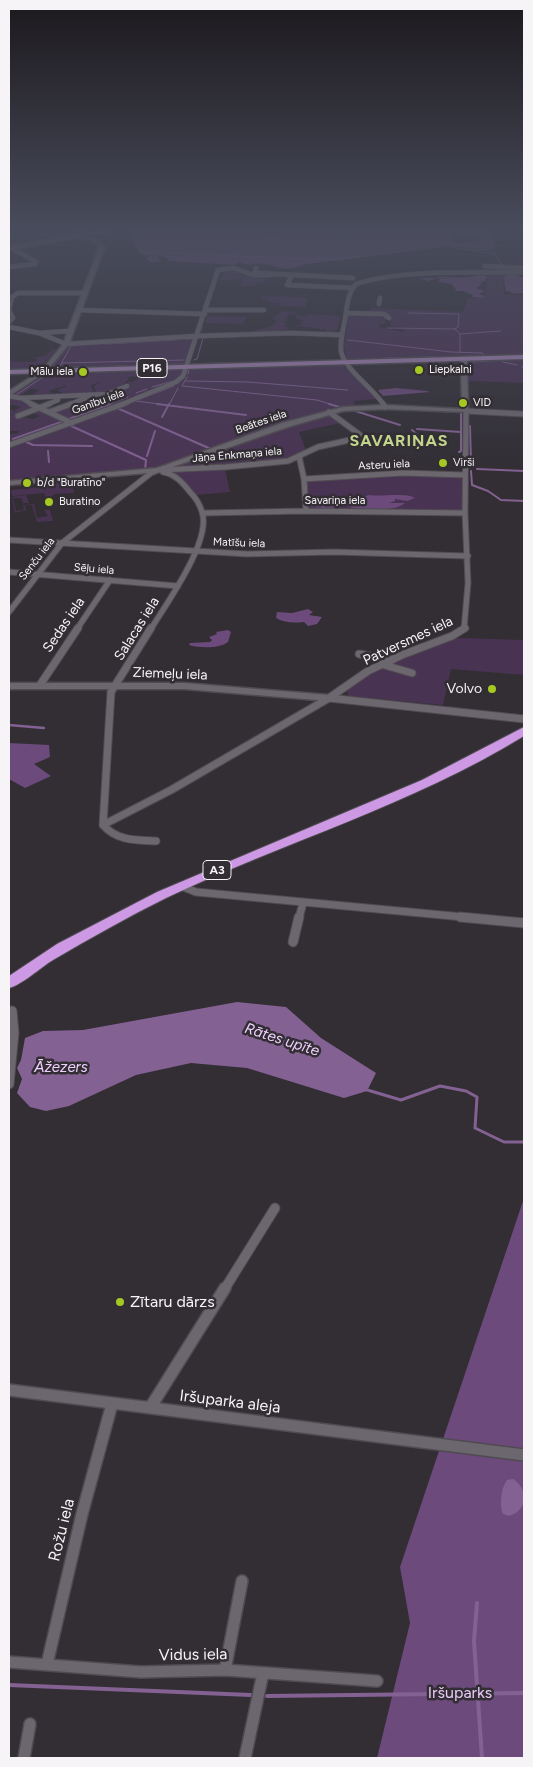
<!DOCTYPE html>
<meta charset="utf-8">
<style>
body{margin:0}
#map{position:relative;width:533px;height:1767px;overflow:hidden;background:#322e34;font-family:Figtree,sans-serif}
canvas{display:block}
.frame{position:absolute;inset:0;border:10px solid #f6f4f7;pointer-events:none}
</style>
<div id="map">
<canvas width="533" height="1767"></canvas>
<div class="frame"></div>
</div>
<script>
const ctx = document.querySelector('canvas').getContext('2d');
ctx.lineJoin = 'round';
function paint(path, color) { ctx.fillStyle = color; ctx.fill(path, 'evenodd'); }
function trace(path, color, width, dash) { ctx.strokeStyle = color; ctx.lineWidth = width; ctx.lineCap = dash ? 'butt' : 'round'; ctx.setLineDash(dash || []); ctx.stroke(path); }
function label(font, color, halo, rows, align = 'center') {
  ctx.font = font + ' Figtree,sans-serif'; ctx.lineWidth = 5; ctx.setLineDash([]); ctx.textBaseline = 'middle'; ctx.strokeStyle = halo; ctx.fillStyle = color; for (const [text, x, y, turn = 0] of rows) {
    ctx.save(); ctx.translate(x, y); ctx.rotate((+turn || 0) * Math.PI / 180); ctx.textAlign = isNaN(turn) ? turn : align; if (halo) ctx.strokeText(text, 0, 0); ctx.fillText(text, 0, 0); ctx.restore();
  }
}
paint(new Path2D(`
 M 231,269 L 242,273 L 244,276 L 267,279 L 265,282 L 259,282 L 254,286 L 240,286 L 243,276 L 241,279 L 219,280 L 219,278 L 224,276 L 225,272 L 229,271 Z
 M 488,275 L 503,275 L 504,295 L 524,295 L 524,356 L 384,360 C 372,356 357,363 346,357 L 344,346 L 349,314 L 386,316 L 385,324 L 379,324 L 379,327 L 403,332 L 405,330 L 402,330 L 402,327 L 390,326 L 391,316 L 370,311 L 371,308 L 463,312 L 468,298 L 485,298 Z
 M 261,296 L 303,297 L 307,299 L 305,304 L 307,307 L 279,306 L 280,303 L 267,302 L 267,299 L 261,299 Z
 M 283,311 L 293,312 L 302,317 L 312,314 L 340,316 L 337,330 L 329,330 L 339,332 L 332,334 L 324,331 L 326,331 L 325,329 L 320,330 L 318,328 L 296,326 L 293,325 L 303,325 L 300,322 L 305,321 L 296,318 L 297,315 L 291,313 L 287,316 L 287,321 L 281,321 L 287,324 L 284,326 L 289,328 L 289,329 L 277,331 L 277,333 L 202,336 L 195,334 L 197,330 L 202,328 L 199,326 L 199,324 L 204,326 L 202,334 L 259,332 L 254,330 C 262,328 273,329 276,321 L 272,318 Z
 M 207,316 L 246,317 L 243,324 L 205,323 Z
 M 193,338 L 185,363 L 175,364 L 185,364 L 184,365 L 54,369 L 48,367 L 68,346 Z
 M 53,349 L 56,350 L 39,369 L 9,369 L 9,361 L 36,362 L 37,358 L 31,358 L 45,356 Z
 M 524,359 L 524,383 L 469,381 L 468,365 L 470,361 Z
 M 343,364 L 346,365 L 340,365 C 353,368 370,386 376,399 L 353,401 L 355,405 L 308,415 L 164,467 L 9,481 L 9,446 L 173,384 L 188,369 Z
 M 182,369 L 181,375 L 169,384 L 72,421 L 51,412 L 94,395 L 97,395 L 98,398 L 109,402 L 116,398 L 107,396 L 101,398 L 99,395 C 109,394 124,390 129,381 L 132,382 L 139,378 L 132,376 L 127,378 L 129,379 C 122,388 109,393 97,394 L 94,386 L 100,382 L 91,385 L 94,393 L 58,395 L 63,393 L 57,390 L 67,386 L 62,384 L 65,386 L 48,391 L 55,394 L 31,396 L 39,390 L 30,389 L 20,396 L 13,395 L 48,373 L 42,373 L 48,372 Z
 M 9,398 L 17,398 L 36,407 L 16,415 L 33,419 L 40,416 L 33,413 L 26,416 L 22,415 L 38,409 L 67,421 L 9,444 L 9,434 L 18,433 L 19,431 L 9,431 L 9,409 L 17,412 L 14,410 L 21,407 L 13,405 L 9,406 Z
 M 329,413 L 340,423 L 299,432 L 306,451 C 264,469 216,466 170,468 L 277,429 Z
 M 225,469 L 230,492 L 197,495 L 184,482 L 169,472 Z
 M 148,473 L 71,479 L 74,493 L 54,494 L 51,498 L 46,498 L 44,493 L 12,496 L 11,490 L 48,486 L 58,479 Z
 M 404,473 L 465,475 L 465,513 L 306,511 L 304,479 Z
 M 26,495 L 29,503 L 23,503 L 21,498 L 13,498 L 16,511 L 24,510 L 23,505 L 34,504 L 37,518 L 48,516 L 44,510 L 50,510 L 53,521 L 37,522 L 32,505 L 25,505 L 26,510 L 15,513 L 12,497 Z
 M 457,638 L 524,640 L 524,675 L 451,669 L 443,705 L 349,696 L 345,688 L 410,653 Z`), '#493353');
paint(new Path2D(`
 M 126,230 L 491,230 L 494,232 L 491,233 L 495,241 L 492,244 L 499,245 L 487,251 L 446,245 L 302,265 C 284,273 281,266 263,264 C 253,263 250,267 239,262 L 235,265 L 167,261 L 169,259 L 160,255 L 158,256 L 161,261 L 151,263 L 146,259 L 150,256 L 140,254 L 140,250 L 136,247 L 133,235 ZM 478,232 L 480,233 L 479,235 L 483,240 L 474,240 L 476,241 L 463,243 L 453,242 L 454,238 L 450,236 L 451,234 Z
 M 477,275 L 484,275 L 489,278 L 485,278 L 487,281 L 483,281 L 480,284 L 481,285 L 476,288 L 485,291 L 479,294 L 485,296 L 484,298 L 472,297 L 473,295 L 463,291 L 455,291 L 456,288 L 453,287 L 452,284 L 439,282 L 439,279 L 449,279 L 437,278 L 429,281 L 418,278 L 437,278 L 437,277 C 449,276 466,280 477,275 Z
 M 506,275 L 517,275 L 524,278 L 524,293 L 512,294 L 511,292 L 506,291 L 504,281 L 506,280 L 502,279 Z
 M 396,388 L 427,391 L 430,392 L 383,396 L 378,390 Z
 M 370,495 C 382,497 405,492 415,498 L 407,501 L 395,499 L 395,501 L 389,503 L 405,503 C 396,512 356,511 344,505 L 330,509 L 308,506 L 309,502 L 314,503 L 316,501 L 324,501 L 323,504 L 333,505 L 334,503 L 329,502 C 342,496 356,499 370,495 Z
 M 308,609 L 313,612 L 309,615 L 322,617 L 317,624 L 308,626 L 304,622 C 293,623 285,623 276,618 L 277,612 L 292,613 Z
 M 228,630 L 231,632 L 228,642 C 219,649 200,648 189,645 L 190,643 L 210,642 L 212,640 L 209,637 L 217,634 L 216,632 Z
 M 9,743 L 49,745 L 50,757 L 34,764 L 51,776 L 25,788 L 9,779 Z
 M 524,1198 L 524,1758 L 377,1758 L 410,1623 L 400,1567 Z`), '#6c4a7b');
paint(new Path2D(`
 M 237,1002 L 286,1007 L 321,1038 L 376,1073 L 367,1091 L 344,1098 L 247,1068 L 191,1063 L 136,1075 L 69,1106 L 46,1111 L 30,1107 L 17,1093 L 22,1079 L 17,1068 L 21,1060 L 25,1038 L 43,1031 L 83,1030 Z
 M 513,1479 C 529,1489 528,1511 509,1516 L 503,1514 C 499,1505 501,1488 507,1480 Z`), '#846193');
trace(new Path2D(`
 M 79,230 L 85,233 L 102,230
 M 126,230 L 133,235 L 136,247 L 140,249 L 140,252
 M 511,230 L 524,231
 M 152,251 L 367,230
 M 140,252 L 336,260 L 445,246 L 495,254 L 501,264
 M 408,313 L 459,314 L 458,327 L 455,329 L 460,334 L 460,353
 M 387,328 L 455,329
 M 460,334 L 501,331
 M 226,337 L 237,337
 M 348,340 L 451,352 L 482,353 L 485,356
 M 106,344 L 189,339
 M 386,358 L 484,356
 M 194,360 L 197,359 L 203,338 L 206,338
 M 472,362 L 524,359
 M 503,362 L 517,365
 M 62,363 L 184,360
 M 193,364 L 218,363
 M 60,366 L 71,346
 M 522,367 L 524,367
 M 59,368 L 183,364
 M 188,374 L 189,369
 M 187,377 L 182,386 L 317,400 L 333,405
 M 186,381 L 248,382 L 348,390
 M 152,387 L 173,381
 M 136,393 L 147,389
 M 16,395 L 43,377
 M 136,401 L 167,405
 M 107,405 L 128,397
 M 125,405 L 174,386
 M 169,405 L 178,388`), '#846193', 1);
trace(new Path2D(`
 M 157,404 L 246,415
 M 329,404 L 343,408
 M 122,406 L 128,404
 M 117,408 L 211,449
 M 352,410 L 400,425
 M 438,411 L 461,412 L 461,451 L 459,452
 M 162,417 L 169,404
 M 69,419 L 110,404
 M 69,425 L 146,460 L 145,470
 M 470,426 L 471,464
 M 417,429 L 461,432
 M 412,430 L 419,436 L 426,447
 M 13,439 L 64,421
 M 24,441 L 33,445 L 92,446
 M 48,451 L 49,462
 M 147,456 L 155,431
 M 477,469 L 524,471
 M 471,471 L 472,485 L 488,491 L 501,500 L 524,501`), '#846193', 2);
trace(new Path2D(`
 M 9,725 L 44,728`), '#846193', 2.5);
trace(new Path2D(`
 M 364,1089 L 401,1100 L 440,1086 L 466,1091 L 477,1097 L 475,1128 L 504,1142 L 524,1142`), '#846193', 3);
trace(new Path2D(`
 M 477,1603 L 474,1641 L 482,1758
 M 9,1685 L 251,1695
 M 267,1696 L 524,1693`), '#846193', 4);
const streetFar4 = new Path2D(`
 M 485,266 L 524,268
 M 9,267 L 35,264 L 36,262 L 12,248
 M 256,268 L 255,273 L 353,278
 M 292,275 L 287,285 L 353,288
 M 379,304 L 380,298
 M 9,310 L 12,297 L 18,293 L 85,293
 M 9,310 L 13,318 L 9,322
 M 78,310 L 205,314
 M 206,310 L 264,310
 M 346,313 L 384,314 L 389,318
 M 9,327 L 39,333 L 70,331
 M 39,333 L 66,344 L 197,336 L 291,333 L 342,335
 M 9,396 L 20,398 L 107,394 L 127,386
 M 22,398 L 33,405
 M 46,405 L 58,400 L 57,396
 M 68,405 L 88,397
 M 120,405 L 176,382 L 183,376 L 218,270 L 234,268 L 253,275 L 273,275
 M 384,405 C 373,388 344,369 341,351 C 340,340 343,330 345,320 C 347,308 347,294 356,284 C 402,269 475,273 524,272`);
const streetFar3 = new Path2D(`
 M 31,404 L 72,423
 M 383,404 L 385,407
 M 49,412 L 71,404
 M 18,416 L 49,404
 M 9,445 L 123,404
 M 299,456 L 304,479 L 306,511
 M 304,479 L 404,473 L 465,475
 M 203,513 L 306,511 L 465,513
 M 9,540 L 247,554 L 334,552 L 468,556
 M 9,572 L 178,586
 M 9,612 L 62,543 L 151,473 L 158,470 L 226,467 L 288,461 L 318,447 L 363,437 L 329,412
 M 77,629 L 110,580
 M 151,629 C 166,604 212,541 202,512 C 200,505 195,497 190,492 C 183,483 175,474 163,472
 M 464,629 L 468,583 L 465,513 L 466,411 L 524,414`);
const streetFar2 = new Path2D(`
 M 359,654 L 392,660
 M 384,665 L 412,673
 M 40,685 L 78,628
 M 329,698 L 524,719
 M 103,825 L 171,790 L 329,698 L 368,671 L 402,655 L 452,636 L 465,628
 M 103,825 L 111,692 L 151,628
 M 103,825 C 117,841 136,840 156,841
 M 181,886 L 196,892 L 474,918
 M 299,918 L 303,903`);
const streetFar1 = new Path2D(`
 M 460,917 L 524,923
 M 293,942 L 299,917
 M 9,1084 L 14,1033 L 12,1011
 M 224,1290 L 275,1208`);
const street = new Path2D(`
 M 9,1390 L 524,1455
 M 150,1408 L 225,1288
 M 9,1662 L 141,1672 L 225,1670 L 377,1681
 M 47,1664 L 82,1514 L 112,1404
 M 225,1670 L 242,1581
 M 24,1758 L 30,1724
 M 245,1758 L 263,1673`);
const secondary = new Path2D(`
 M 71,230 L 77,230 L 82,233 L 112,230 L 87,236 L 98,240 L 105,247 L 69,344 L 46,372 L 9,396 L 9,391 L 42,370 L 63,344 L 99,247 L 94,242 L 81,237 L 9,250 L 9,246 L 76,234 Z
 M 464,357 L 467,359 L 468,412 L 385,409 L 343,411 L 288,427 L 158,472 L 9,485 L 9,481 L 157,468 L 282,423 L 343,407 L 385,405 L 462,409 L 461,359 Z
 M 9,683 L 184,683 L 329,695 L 334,698 L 329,701 L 184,689 L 9,689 Z`);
const primary = new Path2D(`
 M 524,355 L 524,359 L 9,374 L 9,370 Z`);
const highway = new Path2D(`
 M 524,727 L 524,736 C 412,805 284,842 166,898 C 128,917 90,938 53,960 C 41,967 22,985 9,988 L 9,976 L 57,944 L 157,892 L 422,780 Z`);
trace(streetFar4, '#4f4b50', 5.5);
trace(streetFar3, '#4f4b50', 7);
trace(streetFar2, '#4f4b50', 9);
trace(streetFar1, '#4f4b50', 11);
trace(street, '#4f4b50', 14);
trace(secondary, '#4f4b50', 3);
trace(primary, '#4f4b50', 3);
trace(highway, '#4f4b50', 2);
trace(streetFar4, '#6c676e', 4.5);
trace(streetFar3, '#6c676e', 5);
trace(streetFar2, '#6c676e', 7);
trace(streetFar1, '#6c676e', 9);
trace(street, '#6c676e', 11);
paint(secondary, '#6c676e');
paint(primary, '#a684b5');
paint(highway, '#cd98e4');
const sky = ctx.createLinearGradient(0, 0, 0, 477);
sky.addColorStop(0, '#1c191d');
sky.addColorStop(0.48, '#494c5c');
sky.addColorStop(1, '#494c5c00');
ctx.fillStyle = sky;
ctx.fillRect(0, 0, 533, 477);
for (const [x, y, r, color] of [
 [419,370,5,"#a5c822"],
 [83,372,5,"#a5c822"],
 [463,403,5,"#a5c822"],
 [443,463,5,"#a5c822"],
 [27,483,5,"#a5c822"],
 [49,502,5,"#a5c822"],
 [492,689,5,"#a5c822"],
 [120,1302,5,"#a5c822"]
]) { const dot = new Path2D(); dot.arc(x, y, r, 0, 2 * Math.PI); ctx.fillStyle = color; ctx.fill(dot); trace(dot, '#322e34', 2); }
label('11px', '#f6f4f7', '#322e34', [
 ["Liepkalni",429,370],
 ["Mālu iela",73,372,"right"],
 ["VID",473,403],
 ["Virši",453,463],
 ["b/d \"Buratīno\"",37,483],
 ["Buratino",59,502]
], 'left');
label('11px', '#f6f4f7', '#322e34', [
 ["Ganību iela",98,402,-20],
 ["Beātes iela",261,422,-19],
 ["Jāņa Enkmaņa iela",237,455,-5],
 ["Asteru iela",384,465,-3],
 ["Savariņa iela",335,501],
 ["Matīšu iela",239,543,2],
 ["Senču iela",37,559,-52],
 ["Sēļu iela",94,569,5]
]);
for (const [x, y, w] of [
 [152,368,30],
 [217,870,28]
]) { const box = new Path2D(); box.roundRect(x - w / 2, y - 9.5, w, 19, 4); ctx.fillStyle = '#322e34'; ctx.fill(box); trace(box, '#f6f4f7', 1); }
label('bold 12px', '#f6f4f7', null, [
 ["P16",152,368],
 ["A3",217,870]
]);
label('14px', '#f6f4f7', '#322e34', [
 ["Sedas iela",64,625,-56],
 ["Salacas iela",137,629,-58],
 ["Patversmes iela",408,641,-25],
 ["Ziemeļu iela",170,674,2]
]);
label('14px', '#f6f4f7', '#322e34', [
 ["Volvo",482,689]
], 'right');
label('italic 15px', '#f0d1ff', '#322e34', [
 ["Rātes upīte",282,1040,18],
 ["Āžezers",61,1068]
]);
ctx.letterSpacing = '1px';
label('bold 16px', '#c1d68c', '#322e34', [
 ["SAVARIŅAS",399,441]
]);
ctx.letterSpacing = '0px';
label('16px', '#f6f4f7', '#322e34', [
 ["Zītaru dārzs",130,1302]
], 'left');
label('16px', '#f6f4f7', '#322e34', [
 ["Iršuparka aleja",230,1402,7],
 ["Rožu iela",62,1530,-76],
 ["Vidus iela",193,1655,-1]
]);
label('16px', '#e9caf8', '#322e34', [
 ["Iršuparks",460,1693]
]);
</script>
